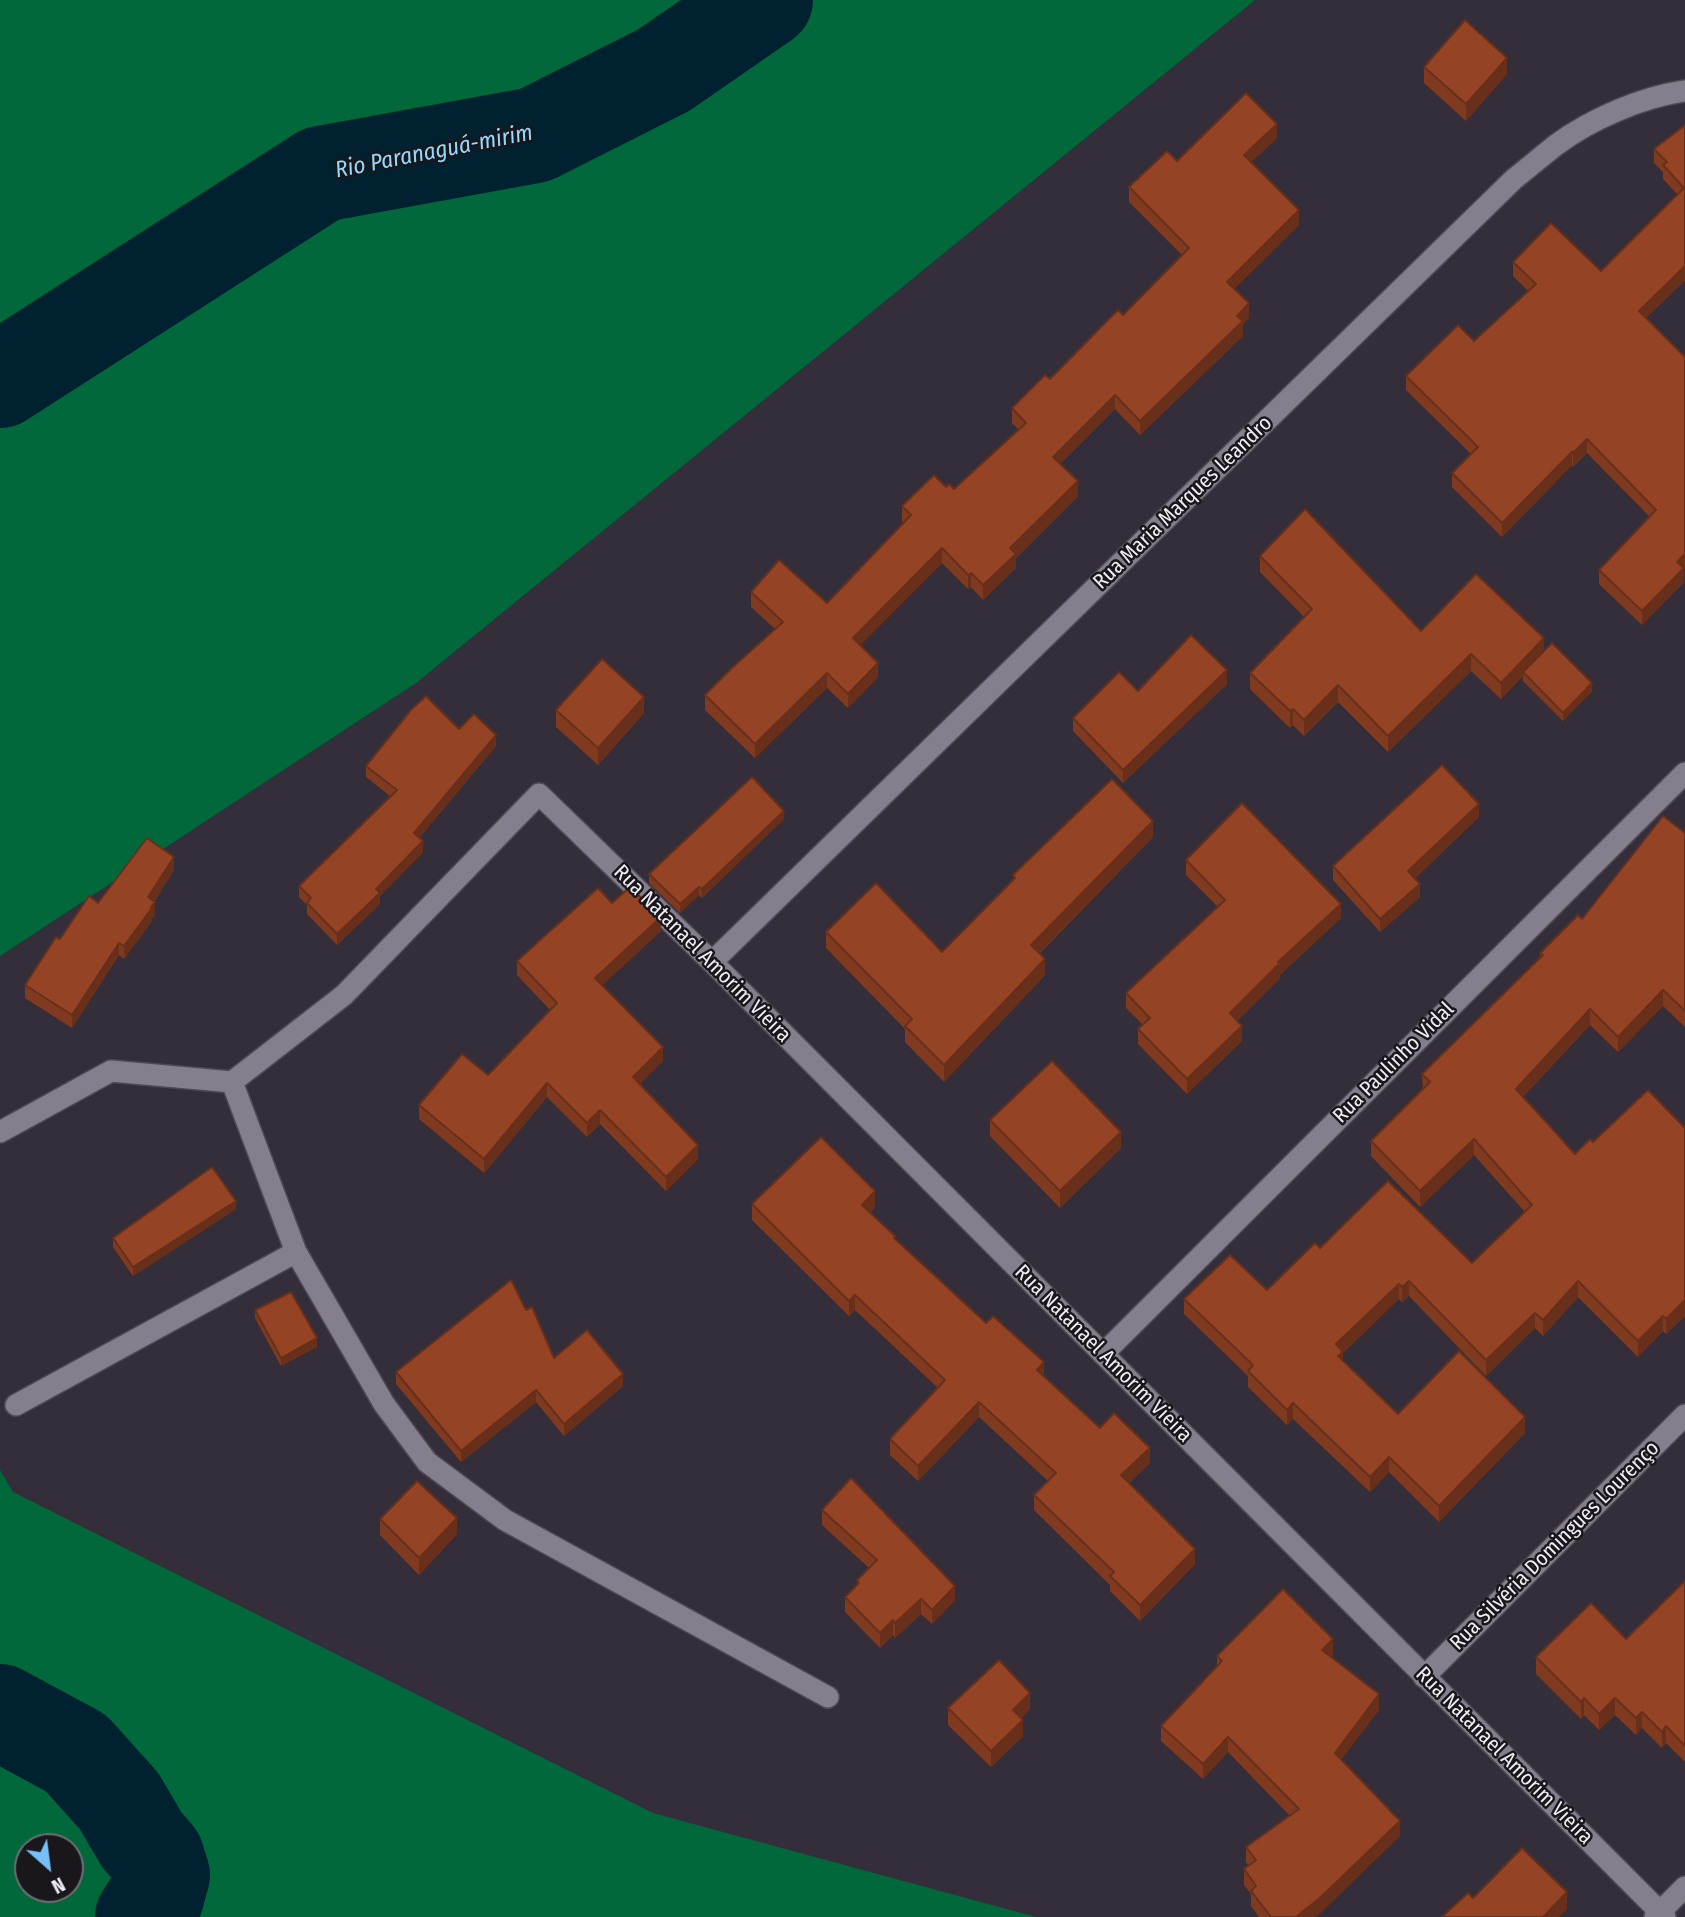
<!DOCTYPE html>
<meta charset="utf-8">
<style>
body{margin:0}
#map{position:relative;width:1685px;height:1917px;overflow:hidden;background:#332e39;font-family:"Fira Sans Condensed",sans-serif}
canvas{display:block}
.north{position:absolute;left:14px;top:1833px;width:70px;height:70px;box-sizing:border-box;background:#1a171c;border:2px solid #706d73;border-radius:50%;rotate:152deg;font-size:19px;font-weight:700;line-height:28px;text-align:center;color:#f1edf5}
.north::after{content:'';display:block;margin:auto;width:24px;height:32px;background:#76c0f7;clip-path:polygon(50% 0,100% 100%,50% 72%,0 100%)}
</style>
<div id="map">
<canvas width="1685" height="1917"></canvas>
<div class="north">N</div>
</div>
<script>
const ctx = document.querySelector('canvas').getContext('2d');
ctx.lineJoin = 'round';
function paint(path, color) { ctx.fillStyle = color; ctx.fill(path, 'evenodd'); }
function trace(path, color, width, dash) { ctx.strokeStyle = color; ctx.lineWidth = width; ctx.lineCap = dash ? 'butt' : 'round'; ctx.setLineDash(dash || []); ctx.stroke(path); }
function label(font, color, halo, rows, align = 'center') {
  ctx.font = font + ' "Fira Sans Condensed",sans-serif'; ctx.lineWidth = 5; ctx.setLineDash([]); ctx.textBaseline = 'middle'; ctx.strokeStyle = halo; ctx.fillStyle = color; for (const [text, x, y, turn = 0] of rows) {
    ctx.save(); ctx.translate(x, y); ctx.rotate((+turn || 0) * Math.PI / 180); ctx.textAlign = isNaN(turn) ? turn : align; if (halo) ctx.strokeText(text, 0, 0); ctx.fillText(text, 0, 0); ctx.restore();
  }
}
paint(new Path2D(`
 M 0,0 L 1255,0 L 416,683 L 0,956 Z
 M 0,1470 L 13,1492 L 653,1813 L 1036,1917 L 0,1917 ZM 70,1847 L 70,1889 L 28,1889 L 28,1847 Z`), '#00683b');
trace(new Path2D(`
 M 0,380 L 321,174 L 535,135 L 664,70 L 765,0
 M 0,1712 L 76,1753 L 119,1801 L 142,1840 L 156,1856 L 162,1875 L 156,1897 L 143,1917`), '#002230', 96);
const street = new Path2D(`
 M 712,962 L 1514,179 C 1528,168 1542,156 1556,145 C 1591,119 1642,97 1685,91
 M 0,1132 L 111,1071 L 232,1082
 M 1103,1354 L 1685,773
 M 16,1405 L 296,1252
 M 1424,1677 L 1685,1415
 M 828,1697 L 505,1520 L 427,1462 L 384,1404 L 296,1252 L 232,1082 L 344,995 L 539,794 L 712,962 L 1665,1917
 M 1655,1917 L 1685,1887`);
trace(street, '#4e4a53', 24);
trace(street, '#857e8c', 21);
paint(new Path2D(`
 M 1424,67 L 1507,74 L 1466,121 L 1424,83 Z
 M 1685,125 L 1685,280 L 1646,318 L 1685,357 L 1685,568 L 1684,569 L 1684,582 L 1642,625 L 1599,584 L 1599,570 L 1650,517 L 1587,453 L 1573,467 L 1572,465 L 1502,537 L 1452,487 L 1452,473 L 1471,454 L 1406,390 L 1406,376 L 1474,341 L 1528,291 L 1513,276 L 1513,262 L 1601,271 L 1678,195 L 1663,179 L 1663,172 L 1654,163 L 1654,149 Z
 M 1277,138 L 1251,162 L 1299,225 L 1234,289 L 1249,318 L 1243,324 L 1243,336 L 1140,435 L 1115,409 L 1060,464 L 1078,496 L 1016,558 L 1016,568 L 983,600 L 971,587 L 968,589 L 942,563 L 860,645 L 878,677 L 848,708 L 827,688 L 755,758 L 705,710 L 705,695 L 775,629 L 751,607 L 751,592 L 827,603 L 904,523 L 902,521 L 902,506 L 946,487 L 954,489 L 1019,430 L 1012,423 L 1012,408 L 1050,379 L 1123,315 L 1182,255 L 1129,202 L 1129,187 L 1177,161 Z
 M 1260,556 L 1421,631 L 1544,651 L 1592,691 L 1563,721 L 1523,681 L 1523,676 L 1501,699 L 1471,671 L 1388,752 L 1338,702 L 1304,736 L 1293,725 L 1290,728 L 1250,689 L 1250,673 L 1304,617 L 1260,572 Z
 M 1227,684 L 1123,783 L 1073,731 L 1073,718 L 1138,691 Z
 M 556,710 L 644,713 L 598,765 L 556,727 Z
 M 459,729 L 496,746 L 419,838 L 423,852 L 380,896 L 380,904 L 337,945 L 307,914 L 307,905 L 299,897 L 299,886 L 390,796 L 366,777 L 366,766 Z
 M 1479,817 L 1415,878 L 1420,897 L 1380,932 L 1333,880 L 1333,866 Z
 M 784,819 L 702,898 L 699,895 L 680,913 L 649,883 L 649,874 Z
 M 1685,833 L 1685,1027 L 1663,1006 L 1618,1052 L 1590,1025 L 1523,1097 L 1575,1154 L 1593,1142 L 1685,1128 L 1685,1316 L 1666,1334 L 1663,1331 L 1638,1357 L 1578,1297 L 1543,1336 L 1535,1328 L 1486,1376 L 1409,1296 L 1402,1302 L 1399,1299 L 1343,1353 L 1343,1361 L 1398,1414 L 1525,1433 L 1439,1522 L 1389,1472 L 1370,1492 L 1293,1419 L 1287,1425 L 1248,1387 L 1248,1376 L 1184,1314 L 1184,1299 L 1267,1290 L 1320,1248 L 1472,1263 L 1525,1212 L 1474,1155 L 1420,1207 L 1371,1156 L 1371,1141 L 1423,1090 L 1422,1074 L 1540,957 L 1540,953 Z
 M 1153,837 L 1040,953 L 1045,975 L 944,1082 L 905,1042 L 905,1029 L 826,948 L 826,932 L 942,952 L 1013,880 L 1013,875 Z
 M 1186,860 L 1341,918 L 1280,975 L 1280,978 L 1237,1021 L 1242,1041 L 1187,1094 L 1138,1044 L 1138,1029 L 1143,1025 L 1126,1008 L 1126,993 L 1218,907 L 1186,875 Z
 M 174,870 L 154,902 L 155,915 L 152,918 L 152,921 L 124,959 L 119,955 L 72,1028 L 25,998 L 25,985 L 98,903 Z
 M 612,903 L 661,931 L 602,985 L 663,1061 L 639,1084 L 698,1159 L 666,1191 L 600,1124 L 587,1137 L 547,1097 L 484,1173 L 419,1119 L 419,1105 L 488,1075 L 550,1010 L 517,975 L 517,961 Z
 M 990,1120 L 1121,1148 L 1060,1208 L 990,1136 Z
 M 752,1204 L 875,1207 L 870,1213 L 895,1240 L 1100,1428 L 1150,1463 L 1129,1483 L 1195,1564 L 1140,1621 L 1110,1591 L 1110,1585 L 1034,1510 L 1034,1495 L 1048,1481 L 979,1417 L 918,1481 L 890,1455 L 890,1439 L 938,1388 L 855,1310 L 849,1316 L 752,1220 Z
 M 236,1209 L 133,1276 L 113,1247 L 113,1238 Z
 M 255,1310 L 317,1347 L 281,1366 L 255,1318 Z
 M 526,1310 L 554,1358 L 623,1386 L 564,1436 L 536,1402 L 461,1462 L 396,1384 L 396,1372 Z
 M 822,1510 L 955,1600 L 932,1624 L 921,1614 L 895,1638 L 893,1635 L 880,1648 L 845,1612 L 845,1597 L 857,1585 L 857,1580 L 869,1568 L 822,1525 Z
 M 380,1519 L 457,1534 L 419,1575 L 380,1535 Z
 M 1685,1581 L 1685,1762 L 1666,1743 L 1662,1748 L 1642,1728 L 1636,1735 L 1615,1715 L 1599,1730 L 1584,1715 L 1581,1719 L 1536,1674 L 1536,1657 L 1626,1639 Z
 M 1333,1655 L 1330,1657 L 1379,1710 L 1341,1759 L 1400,1836 L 1315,1917 L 1259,1917 L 1251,1906 L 1251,1894 L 1244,1885 L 1244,1869 L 1249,1866 L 1246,1862 L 1246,1847 L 1290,1816 L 1228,1752 L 1203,1779 L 1161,1741 L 1161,1726 L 1217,1666 L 1217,1656 Z
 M 948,1708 L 1030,1709 L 1021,1718 L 1023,1736 L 991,1767 L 948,1725 Z`), '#803a20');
paint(new Path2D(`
 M 1507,58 L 1507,74 L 1466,121 L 1466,104 Z
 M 1277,124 L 1277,138 L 1244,169 L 1244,155 Z
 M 1299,210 L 1299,225 L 1227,296 L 1227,282 Z
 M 1685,266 L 1685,280 L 1639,325 L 1639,311 Z
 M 1249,303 L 1249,318 L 1243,324 L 1243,336 L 1140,435 L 1140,421 Z
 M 1115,395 L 1115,409 L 1053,471 L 1053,457 Z
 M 1587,439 L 1587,453 L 1573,467 L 1573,453 Z
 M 1572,452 L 1572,465 L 1502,537 L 1502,523 Z
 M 1078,481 L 1078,496 L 1016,558 L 1016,568 L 983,600 L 983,585 L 1010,548 Z
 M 942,548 L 942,563 L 853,653 L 853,638 Z
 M 1685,554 L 1684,582 L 1642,625 L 1642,611 L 1677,562 Z
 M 971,573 L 971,587 L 968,589 L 968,575 Z
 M 1544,638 L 1544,654 L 1523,672 L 1523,676 L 1501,699 L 1501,683 Z
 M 1471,654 L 1471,671 L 1388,752 L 1388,736 Z
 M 878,663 L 878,677 L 848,708 L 848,694 Z
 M 1227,670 L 1227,684 L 1123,783 L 1123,770 Z
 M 827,673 L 827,688 L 755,758 L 755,744 Z
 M 1592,683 L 1592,691 L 1563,721 L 1563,713 Z
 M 1338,685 L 1338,702 L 1304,736 L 1304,720 Z
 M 644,697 L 644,713 L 598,765 L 598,748 Z
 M 1293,709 L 1293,725 L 1290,728 L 1290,711 Z
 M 496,735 L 496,746 L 414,844 L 414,833 Z
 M 1479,804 L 1479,817 L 1408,884 L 1408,871 Z
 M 784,811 L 784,819 L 702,898 L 702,889 Z
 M 1153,821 L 1153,837 L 1031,961 L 1031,945 Z
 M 423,841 L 423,852 L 380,896 L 380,904 L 337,945 L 337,934 L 376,889 Z
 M 174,857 L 174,870 L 148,910 L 148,897 Z
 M 1420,884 L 1420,897 L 1380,932 L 1380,919 Z
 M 699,887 L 699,895 L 680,913 L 680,904 Z
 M 155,902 L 155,915 L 152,918 L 152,921 L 124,959 L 124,946 Z
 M 1341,904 L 1341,918 L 1280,975 L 1280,978 L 1230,1028 L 1230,1013 L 1278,962 Z
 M 661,917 L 661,931 L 595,992 L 595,978 Z
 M 119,943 L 119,955 L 72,1028 L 72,1015 Z
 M 1045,959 L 1045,975 L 944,1082 L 944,1065 Z
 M 1663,990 L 1663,1006 L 1618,1052 L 1618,1037 Z
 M 1590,1009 L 1590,1025 L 1516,1104 L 1516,1089 Z
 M 1242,1026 L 1242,1041 L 1187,1094 L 1187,1079 Z
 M 663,1047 L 663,1061 L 633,1091 L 633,1077 Z
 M 547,1083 L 547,1097 L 484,1173 L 484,1159 Z
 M 600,1110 L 600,1124 L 587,1137 L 587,1123 Z
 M 1121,1132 L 1121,1148 L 1060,1208 L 1060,1191 Z
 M 1474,1139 L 1474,1155 L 1420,1207 L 1420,1191 Z
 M 698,1145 L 698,1159 L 666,1191 L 666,1177 Z
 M 875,1191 L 875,1207 L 862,1221 L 862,1205 Z
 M 236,1201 L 236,1209 L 133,1276 L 133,1267 Z
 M 1409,1281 L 1409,1296 L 1402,1302 L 1402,1287 Z
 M 1578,1281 L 1578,1297 L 1543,1336 L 1543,1320 Z
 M 1399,1284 L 1399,1299 L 1343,1353 L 1343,1367 L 1338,1372 L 1336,1344 Z
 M 855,1295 L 855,1310 L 849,1316 L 849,1301 Z
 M 1685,1300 L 1685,1316 L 1666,1334 L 1666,1319 Z
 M 1535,1313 L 1535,1328 L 1486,1376 L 1486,1360 Z
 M 1663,1316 L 1663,1331 L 1638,1357 L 1638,1341 Z
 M 317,1338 L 317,1347 L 281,1366 L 281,1358 Z
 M 1044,1362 L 1044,1378 L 1037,1370 Z
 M 623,1374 L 623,1386 L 564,1436 L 564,1424 Z
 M 536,1390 L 536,1402 L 461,1462 L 461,1451 Z
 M 979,1402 L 979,1417 L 918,1481 L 918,1466 Z
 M 1293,1403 L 1293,1419 L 1287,1425 L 1287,1410 Z
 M 1525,1417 L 1525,1433 L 1439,1522 L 1439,1506 Z
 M 1150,1448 L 1150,1463 L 1121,1491 L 1121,1475 Z
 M 1389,1457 L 1389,1472 L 1370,1492 L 1370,1477 Z
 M 457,1518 L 457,1534 L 419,1575 L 419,1558 Z
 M 1195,1549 L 1195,1564 L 1140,1621 L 1140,1605 Z
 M 955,1586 L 955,1600 L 932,1624 L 932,1610 Z
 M 921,1599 L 921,1614 L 895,1638 L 895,1623 Z
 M 893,1620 L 893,1635 L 880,1648 L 880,1633 Z
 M 1333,1639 L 1333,1655 L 1322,1666 L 1322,1650 Z
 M 1030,1693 L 1030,1709 L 1013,1726 L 1013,1710 Z
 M 1379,1694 L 1379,1710 L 1335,1768 L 1335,1753 Z
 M 1584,1698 L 1584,1715 L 1581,1719 L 1581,1702 Z
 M 1615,1698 L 1615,1715 L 1599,1730 L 1599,1714 Z
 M 1642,1712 L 1642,1728 L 1636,1735 L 1636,1718 Z
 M 1023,1720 L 1023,1736 L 991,1767 L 991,1751 Z
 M 1666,1726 L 1666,1743 L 1662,1748 L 1662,1732 Z
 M 1228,1737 L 1228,1752 L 1203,1779 L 1203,1764 Z
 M 1400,1821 L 1400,1836 L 1321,1913 L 1315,1917 L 1296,1917 Z
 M 1567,1892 L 1567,1909 L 1559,1917 L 1543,1917 Z`), '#682f1a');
const building = new Path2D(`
 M 1465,20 L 1507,58 L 1466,104 L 1424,67 Z
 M 1246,93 L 1277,124 L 1244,155 L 1299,210 L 1227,282 L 1249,303 L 1237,316 L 1243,321 L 1140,421 L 1115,395 L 1053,457 L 1078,481 L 1010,548 L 1016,554 L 983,585 L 971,573 L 968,575 L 942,548 L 853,638 L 878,663 L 848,694 L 827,673 L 755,744 L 705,695 L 733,667 L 783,622 L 751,592 L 779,560 L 827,603 L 911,515 L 902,506 L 934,475 L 946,487 L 949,484 L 954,489 L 1026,423 L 1012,408 L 1045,375 L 1050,379 L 1118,310 L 1123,315 L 1189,248 L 1129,187 L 1167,151 L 1177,161 Z
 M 1685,125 L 1685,266 L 1639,311 L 1685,357 L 1685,554 L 1677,562 L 1684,568 L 1642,611 L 1599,570 L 1656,510 L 1587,439 L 1573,453 L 1572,452 L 1502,523 L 1452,473 L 1478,447 L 1406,376 L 1458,325 L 1474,341 L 1536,284 L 1513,262 L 1551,223 L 1601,271 L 1684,188 L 1663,165 L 1667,162 L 1654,149 Z
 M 1305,509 L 1421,631 L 1476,574 L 1544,638 L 1501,683 L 1471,654 L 1388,736 L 1338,685 L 1304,720 L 1293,709 L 1290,711 L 1250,673 L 1312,609 L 1260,556 Z
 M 1191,635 L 1227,670 L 1123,770 L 1073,718 L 1119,672 L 1138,691 Z
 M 1552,643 L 1592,683 L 1563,713 L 1523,672 Z
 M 602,659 L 644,697 L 598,748 L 556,710 Z
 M 426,696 L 459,729 L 474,714 L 496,735 L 414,833 L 423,841 L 376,889 L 380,893 L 337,934 L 307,903 L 311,898 L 299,886 L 397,790 L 366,766 L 411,710 Z
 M 1442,765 L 1479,804 L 1408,871 L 1420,884 L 1380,919 L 1333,866 Z
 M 752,777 L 784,811 L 702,889 L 699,887 L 680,904 L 649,874 Z
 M 1112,779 L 1153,821 L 1031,945 L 1045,959 L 944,1065 L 905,1026 L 912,1019 L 826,932 L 876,883 L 942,952 L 1015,878 L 1013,875 Z
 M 1242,803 L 1341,904 L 1278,962 L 1280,963 L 1230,1013 L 1242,1026 L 1187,1079 L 1138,1029 L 1150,1018 L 1126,993 L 1225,900 L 1186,860 Z
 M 1663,816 L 1685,833 L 1685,1011 L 1663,990 L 1618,1037 L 1590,1009 L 1516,1089 L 1575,1154 L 1590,1139 L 1593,1142 L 1648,1090 L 1685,1128 L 1685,1300 L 1666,1319 L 1663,1316 L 1638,1341 L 1578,1281 L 1543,1320 L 1535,1313 L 1486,1360 L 1409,1281 L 1402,1287 L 1399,1284 L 1336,1344 L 1343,1352 L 1338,1356 L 1398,1414 L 1459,1351 L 1525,1417 L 1439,1506 L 1389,1457 L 1370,1477 L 1293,1403 L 1287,1410 L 1248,1371 L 1253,1365 L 1184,1299 L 1230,1255 L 1267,1290 L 1315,1243 L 1320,1248 L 1388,1181 L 1472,1263 L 1532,1205 L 1474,1139 L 1420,1191 L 1371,1141 L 1430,1082 L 1422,1074 L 1543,955 L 1540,953 L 1578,915 L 1582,919 Z
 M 147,838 L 174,857 L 148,897 L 155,902 L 151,907 L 152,908 L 124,946 L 119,943 L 72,1015 L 25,985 L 56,937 L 60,939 L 89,896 L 98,903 Z
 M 630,887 L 661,917 L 595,978 L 663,1047 L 633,1077 L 698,1145 L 666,1177 L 600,1110 L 587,1123 L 547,1083 L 484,1159 L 419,1105 L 462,1054 L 488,1075 L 557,1003 L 517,961 L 598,888 L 612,903 Z
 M 1052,1061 L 1121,1132 L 1060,1191 L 990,1120 Z
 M 821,1137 L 875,1191 L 862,1205 L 895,1236 L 894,1238 L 986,1323 L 993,1316 L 1044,1362 L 1037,1370 L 1100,1428 L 1114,1413 L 1150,1448 L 1121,1475 L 1195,1549 L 1140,1605 L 1110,1576 L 1114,1572 L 1034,1495 L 1056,1473 L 979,1402 L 918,1466 L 890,1439 L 945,1380 L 855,1295 L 849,1301 L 752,1204 Z
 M 212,1167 L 236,1201 L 133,1267 L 113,1238 Z
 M 511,1280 L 526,1310 L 532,1307 L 554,1358 L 587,1330 L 623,1374 L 564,1424 L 536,1390 L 461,1451 L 396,1372 Z
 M 291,1292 L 317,1338 L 281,1358 L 255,1310 Z
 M 851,1478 L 955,1586 L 932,1610 L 921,1599 L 895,1623 L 893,1620 L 880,1633 L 845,1597 L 859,1583 L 857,1580 L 877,1560 L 822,1510 Z
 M 417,1481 L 457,1518 L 419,1558 L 380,1519 Z
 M 1685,1581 L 1685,1746 L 1666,1726 L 1662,1732 L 1642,1712 L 1636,1718 L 1615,1698 L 1599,1714 L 1584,1698 L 1581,1702 L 1536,1657 L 1591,1603 L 1626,1639 Z
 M 1283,1589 L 1333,1639 L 1322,1650 L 1379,1694 L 1335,1753 L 1400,1821 L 1321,1897 L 1296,1917 L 1271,1917 L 1251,1891 L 1256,1886 L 1244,1869 L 1256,1860 L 1246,1847 L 1299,1809 L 1228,1737 L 1203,1764 L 1161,1726 L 1222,1661 L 1217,1656 Z
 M 999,1660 L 1030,1693 L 1013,1710 L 1023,1720 L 991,1751 L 948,1708 Z
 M 1522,1848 L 1567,1892 L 1543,1917 L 1442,1917 L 1468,1893 L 1473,1898 Z`);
paint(building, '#954325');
trace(building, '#682f1a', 2);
label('21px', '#f1edf5', '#1a171c', [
 ["Rua Maria Marques Leandro",1183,503,-44],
 ["Rua Natanael Amorim Vieira",702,954,45],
 ["Rua Paulinho Vidal",1394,1063,-45],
 ["Rua Natanael Amorim Vieira",1103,1354,45],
 ["Rua Silvéria Domingues Lourenço",1555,1546,-45],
 ["Rua Natanael Amorim Vieira",1504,1756,45]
]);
label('italic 23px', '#91dbff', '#1a171c', [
 ["Rio Paranaguá-mirim",434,152,-11]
]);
</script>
